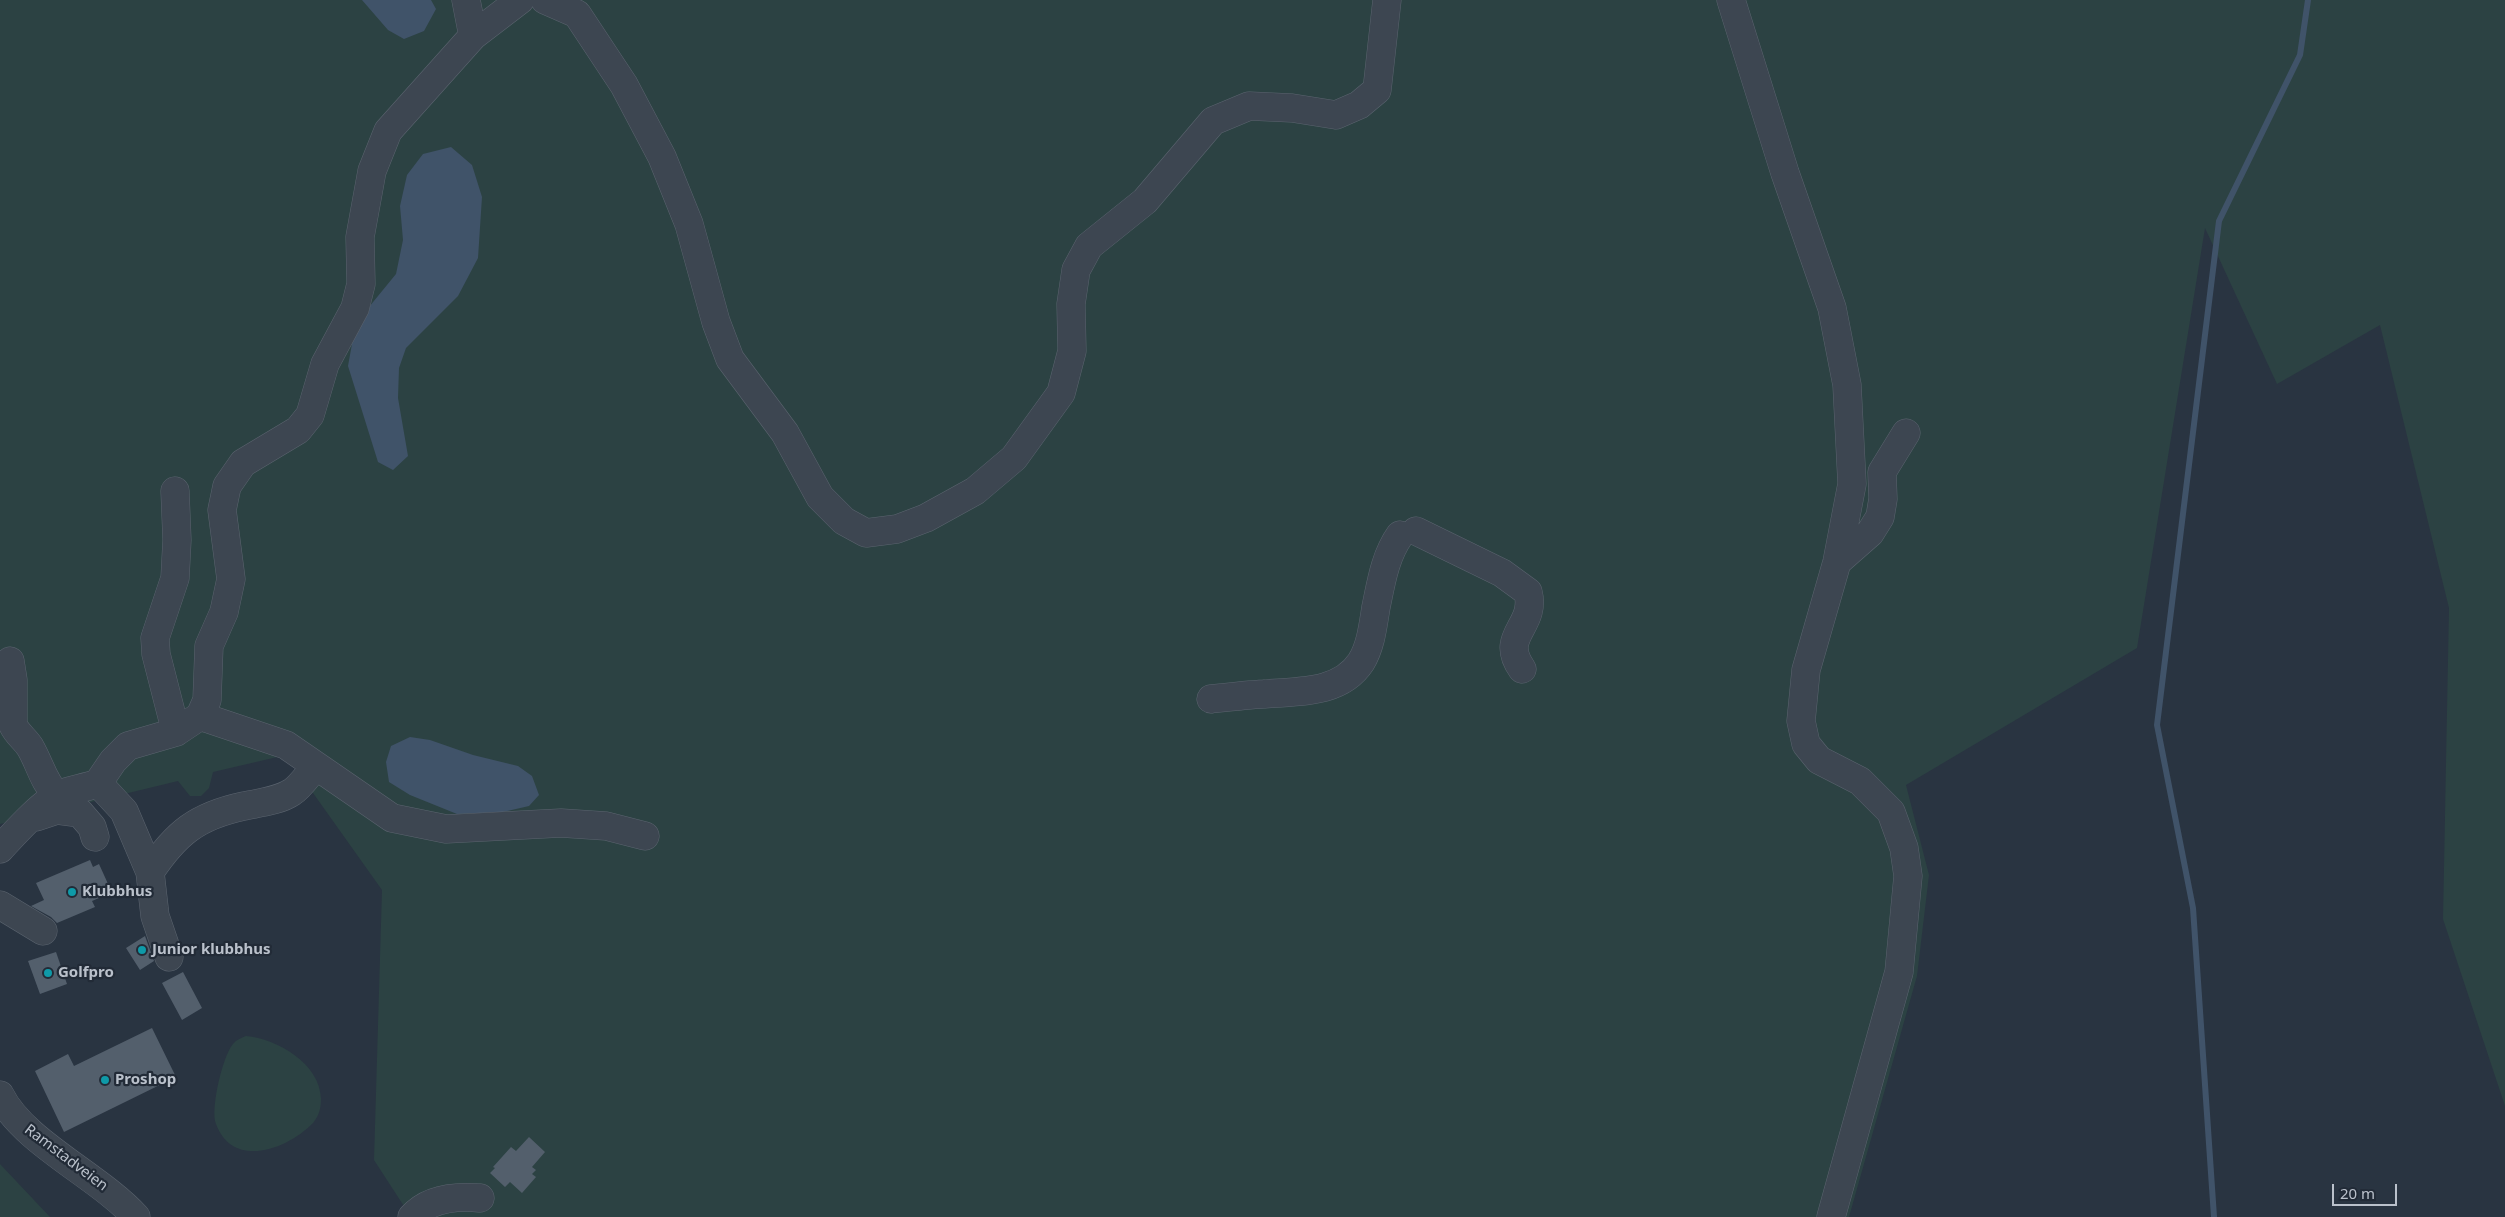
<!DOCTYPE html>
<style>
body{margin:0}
#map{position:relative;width:2505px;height:1217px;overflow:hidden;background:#293441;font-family:"Noto Sans",sans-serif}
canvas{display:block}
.scale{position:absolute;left:2332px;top:1184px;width:65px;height:22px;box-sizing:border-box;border:2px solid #bac1cb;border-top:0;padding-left:6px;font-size:15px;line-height:18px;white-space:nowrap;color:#bac1cb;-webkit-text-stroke:4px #222b37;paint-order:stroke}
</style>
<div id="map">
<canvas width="2505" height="1217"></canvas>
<div class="scale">20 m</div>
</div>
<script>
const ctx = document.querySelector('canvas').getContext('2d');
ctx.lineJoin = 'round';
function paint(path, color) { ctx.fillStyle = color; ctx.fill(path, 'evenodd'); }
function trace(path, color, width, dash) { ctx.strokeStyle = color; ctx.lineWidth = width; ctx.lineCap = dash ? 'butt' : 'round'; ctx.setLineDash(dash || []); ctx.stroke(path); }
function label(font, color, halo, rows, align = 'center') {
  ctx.font = font + ' "Noto Sans",sans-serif'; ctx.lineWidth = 4.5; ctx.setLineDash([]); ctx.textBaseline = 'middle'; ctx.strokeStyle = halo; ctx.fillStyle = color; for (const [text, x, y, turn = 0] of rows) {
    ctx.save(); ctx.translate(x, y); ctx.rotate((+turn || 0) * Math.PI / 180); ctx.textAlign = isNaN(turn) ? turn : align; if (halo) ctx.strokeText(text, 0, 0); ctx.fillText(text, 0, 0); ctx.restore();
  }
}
paint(new Path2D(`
 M 0,0 L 2505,0 L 2505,1106 L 2443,919 L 2449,608 L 2380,325 L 2277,384 L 2205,228 L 2137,648 L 1906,785 L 1929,875 L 1917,976 L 1849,1217 L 411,1217 L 374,1160 L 382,890 L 286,755 L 213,772 L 209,788 L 201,796 L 190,796 L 178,781 L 0,824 Z
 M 246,1036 C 277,1039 320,1063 321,1099 C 321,1108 319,1116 313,1123 C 288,1149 233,1170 216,1124 C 210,1109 223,1055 233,1044 C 236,1040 241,1038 246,1036 Z
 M 0,1164 L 50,1217 L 0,1217 Z`), '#2c4243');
paint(new Path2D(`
 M 362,0 L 431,0 L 436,9 L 424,31 L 404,39 L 388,30 Z
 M 451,147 L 472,165 L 482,197 L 478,258 L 458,296 L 406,348 L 399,368 L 398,398 L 408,456 L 393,470 L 378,462 L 348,366 L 354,333 L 369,307 L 396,274 L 403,240 L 400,206 L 407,175 L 423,154 Z
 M 410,737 L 430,740 L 473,755 L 518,766 L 532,776 L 539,795 L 529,806 L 503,812 L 457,814 L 410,795 L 389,782 L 386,762 L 391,746 Z`), '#405369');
trace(new Path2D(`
 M 2214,1217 L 2193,908 L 2157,725 L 2219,221 L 2300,55 L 2308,0`), '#405369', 6);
paint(new Path2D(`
 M 90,860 L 93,867 L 99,864 L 109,886 L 102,888 L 106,895 L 92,901 L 95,907 L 57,923 L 51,917 L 31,906 L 44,900 L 36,883 Z
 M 145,936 L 154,961 L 140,970 L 126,948 Z
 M 56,952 L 67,984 L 40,994 L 28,961 Z
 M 183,972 L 202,1008 L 182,1020 L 162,983 Z
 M 152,1028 L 176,1077 L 64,1132 L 35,1071 L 68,1054 L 74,1066 Z
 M 529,1137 L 545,1152 L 532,1167 L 536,1170 L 532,1174 L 536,1177 L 522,1193 L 510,1182 L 505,1187 L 490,1173 L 495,1168 L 493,1167 L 511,1147 L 516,1151 Z`), '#535f6c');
const minor = new Path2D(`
 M 466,0 L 473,36
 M 545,0 L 577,14 L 624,85 L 662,157 L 689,224 L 716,322 L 730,359 L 785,433 L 820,497 L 844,521 L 866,533 L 897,529 L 926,518 L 975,491 L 1014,458 L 1061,393 L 1072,351 L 1071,304 L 1076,270 L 1089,246 L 1145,201 L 1213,121 L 1249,106 L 1292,108 L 1336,115 L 1359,105 L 1377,90 L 1387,0
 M 1731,0 L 1785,173 L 1832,308 L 1847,385 L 1852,484 L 1837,562 L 1806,670 L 1801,721 L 1806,744 L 1819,760 L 1860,781 L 1891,812 L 1904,848 L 1908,876 L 1899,972 L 1831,1217
 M 175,491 L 177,540 L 175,578 L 155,638 L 156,654 L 176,732
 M 1416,531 L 1502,573 L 1528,592 C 1537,627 1498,635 1522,669
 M 1837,562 L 1870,533 L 1880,517 L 1883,499 L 1882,472 L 1906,433
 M 10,661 L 13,680 L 13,725 C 17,734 25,739 30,747 C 40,764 43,781 57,796
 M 1211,699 C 1229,697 1246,695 1264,694 C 1298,691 1340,694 1361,662 C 1371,646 1373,625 1376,607 C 1381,583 1385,556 1400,535
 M 200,716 L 286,745 L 392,818 L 446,829 L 561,823 L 606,826 L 645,836
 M 36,817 L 57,810 L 80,813 L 92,827 L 95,837
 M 0,849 C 14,834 43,801 61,794 C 72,789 86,788 98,783
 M 150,872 C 176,833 197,816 244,806 C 258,803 279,801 292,792 C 300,787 308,775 315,767
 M 0,905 L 43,931
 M 169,957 L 155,916 L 150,872 L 124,811 L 98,783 L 113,761 L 128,746 L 176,732 L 200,716 L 207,700 L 209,646 L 224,612 L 231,579 L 222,510 L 227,486 L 243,463 L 298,430 L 310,415 L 325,364 L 355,308 L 361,284 L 360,237 L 372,171 L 388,131 L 473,36 L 520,0
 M 0,1095 C 23,1142 99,1176 136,1217
 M 412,1217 C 429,1198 457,1196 480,1198`);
trace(minor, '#5b646f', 29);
trace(minor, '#3d4651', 28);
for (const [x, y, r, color] of [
 [72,892,5,"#0f9aa8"],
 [142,950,5,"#0f9aa8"],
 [48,973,5,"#0f9aa8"],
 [105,1080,5,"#0f9aa8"]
]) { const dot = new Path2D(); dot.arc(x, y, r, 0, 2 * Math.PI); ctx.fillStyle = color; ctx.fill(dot); trace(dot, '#222b37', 2); }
label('bold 15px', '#bac1cb', '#222b37', [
 ["Klubbhus",82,892],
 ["Junior klubbhus",152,950],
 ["Golfpro",58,973],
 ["Proshop",115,1080]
], 'left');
label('15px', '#bac1cb', '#222b37', [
 ["Ramstadveien",66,1158,37]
]);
</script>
